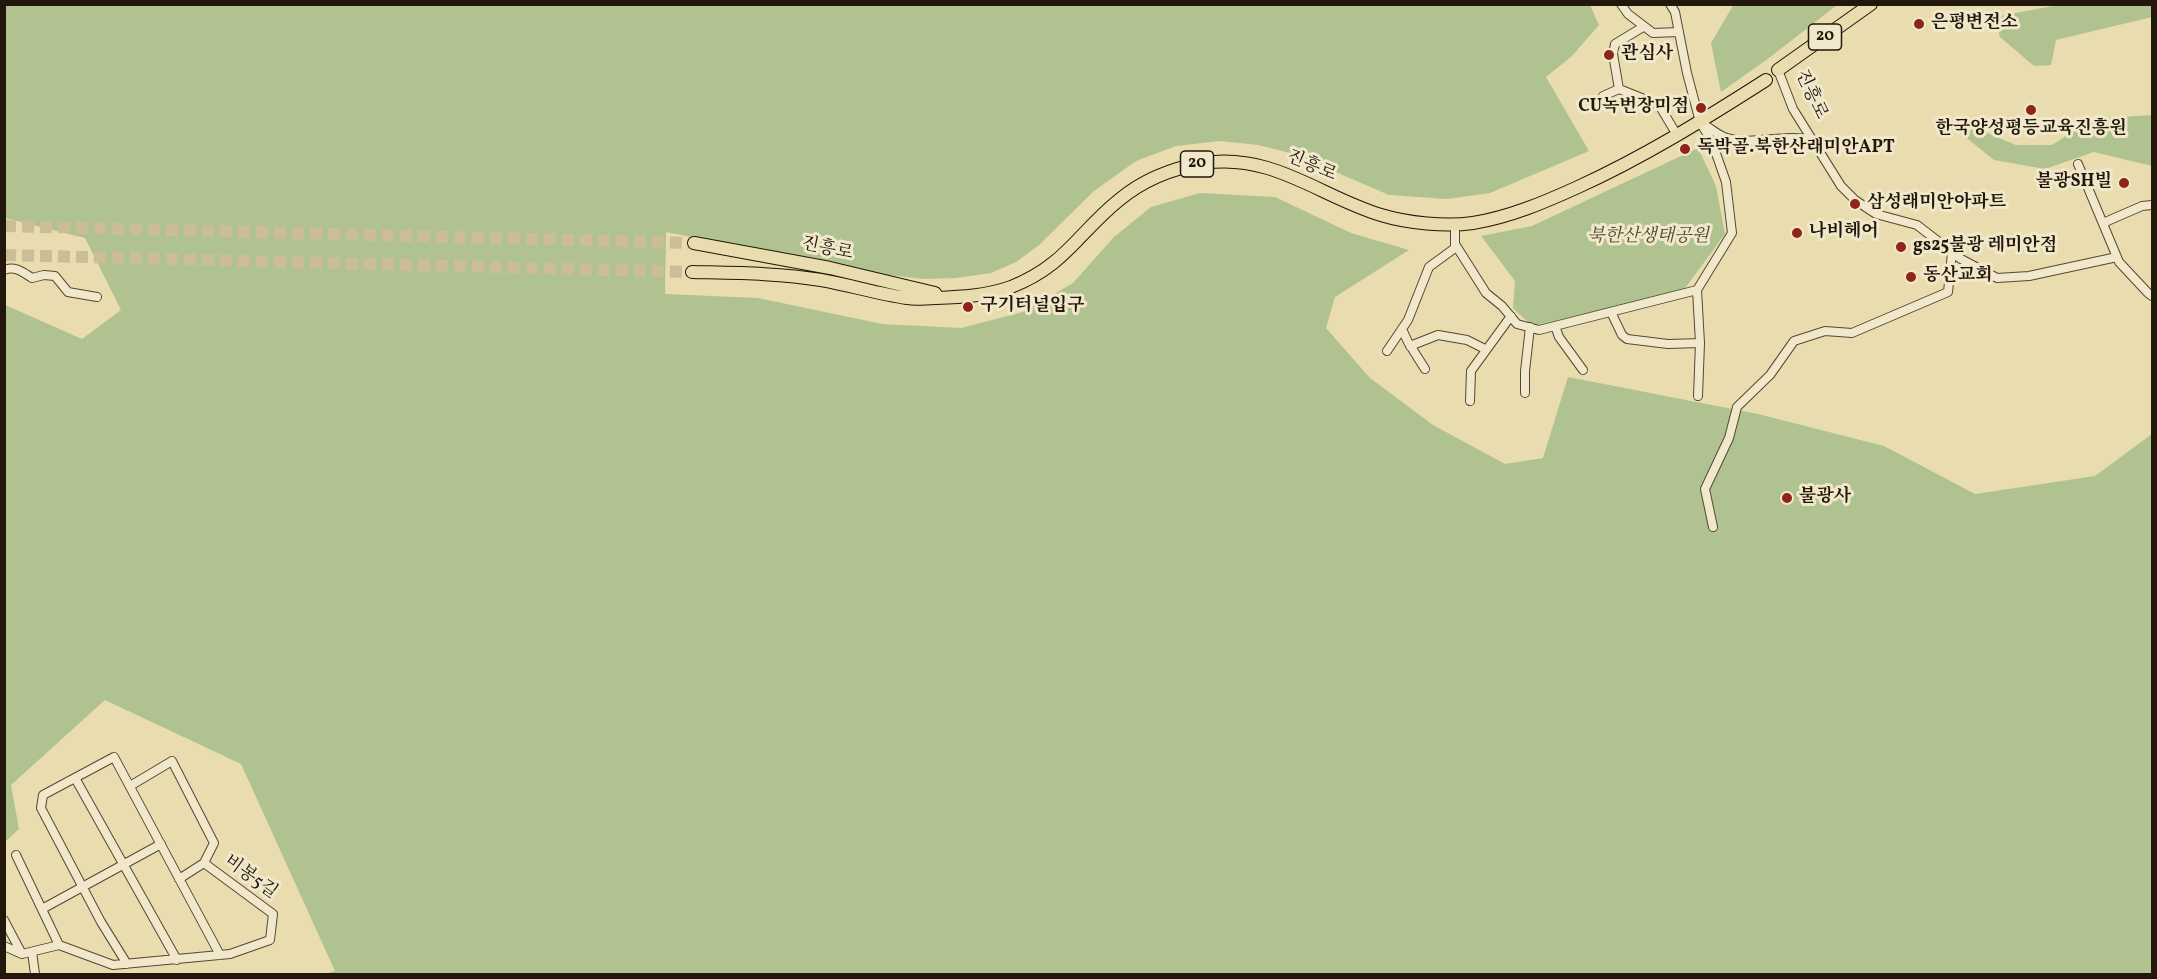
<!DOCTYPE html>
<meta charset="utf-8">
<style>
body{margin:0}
#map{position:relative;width:2157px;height:979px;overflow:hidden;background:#e9dcaf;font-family:Vollkorn,serif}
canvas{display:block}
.frame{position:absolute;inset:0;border:6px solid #21170a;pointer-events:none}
</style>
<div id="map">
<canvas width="2157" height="979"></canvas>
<div class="frame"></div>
</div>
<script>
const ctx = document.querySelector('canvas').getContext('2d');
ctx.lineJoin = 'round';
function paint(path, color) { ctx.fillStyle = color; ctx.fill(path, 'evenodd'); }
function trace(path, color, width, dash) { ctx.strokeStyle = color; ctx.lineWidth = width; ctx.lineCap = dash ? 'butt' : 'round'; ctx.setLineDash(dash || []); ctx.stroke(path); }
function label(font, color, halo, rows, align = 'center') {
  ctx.font = font + ' Vollkorn,"Noto Serif KR",serif'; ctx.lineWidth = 6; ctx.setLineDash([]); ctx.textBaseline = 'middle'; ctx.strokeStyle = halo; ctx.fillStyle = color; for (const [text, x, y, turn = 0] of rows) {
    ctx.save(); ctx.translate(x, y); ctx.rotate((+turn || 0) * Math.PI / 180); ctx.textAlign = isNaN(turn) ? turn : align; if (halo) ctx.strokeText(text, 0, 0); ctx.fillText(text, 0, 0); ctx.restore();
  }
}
paint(new Path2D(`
 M 1734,4 L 1837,4 L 1837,5 L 1769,58 L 1721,92 L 1711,43 Z
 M 5,5 L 1590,5 L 1599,25 L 1572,56 L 1546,77 L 1589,151 L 1490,193 L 1447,199 L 1389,195 L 1294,154 L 1258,145 L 1220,141 L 1176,146 L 1136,161 L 1094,191 L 1039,245 L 1016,262 L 991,273 L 956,278 L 923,279 L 888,275 L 666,232 L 665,294 L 758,298 L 882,324 L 961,328 L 1023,312 L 1073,283 L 1114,237 L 1151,207 L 1200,193 L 1275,197 L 1351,233 L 1409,250 L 1335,297 L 1326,328 L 1370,378 L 1433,425 L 1505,464 L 1543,458 L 1568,377 L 1758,414 L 1884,446 L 1975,494 L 2095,476 L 2152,434 L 2152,974 L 325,974 L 335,971 L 241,764 L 105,700 L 11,785 L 19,829 L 5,842 L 5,305 L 82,339 L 121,310 L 85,238 L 5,218 Z
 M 2058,5 L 2152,5 L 2152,17 L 2056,40 L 2051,65 L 2034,66 L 2000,37 L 1995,17 Z
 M 2152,115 L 2152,166 L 2094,152 L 2045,169 L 1994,160 L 1963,135 L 1975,128 L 2016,145 L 2052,145 L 2092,119 Z
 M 1698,148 L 1716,186 L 1725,234 L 1683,291 L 1532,326 L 1513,308 L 1515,281 L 1481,236 L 1532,226 Z`), '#b0c290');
trace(new Path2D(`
 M 4,226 L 694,243
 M 4,255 L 692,272`), '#cbbe96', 12, [12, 6]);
const minor = new Path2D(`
 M 1621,4 L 1628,14 L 1653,33 L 1679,32
 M 1670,4 L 1675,12 L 1687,73 L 1700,122 L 1712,142 L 1726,182 L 1732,233 L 1697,290 L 1700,343 L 1698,396
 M 1778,70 L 1793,109 L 1841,186 L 1855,200 L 1876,214 L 1917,225 L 1961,259 L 1997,278 L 2029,276 L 2117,257
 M 1619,89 L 1659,105 L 1677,135
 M 1603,96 L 1619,89 L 1613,54 L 1615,44 L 1643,27
 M 1703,124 C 1710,128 1717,134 1724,137 C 1752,147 1783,133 1811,140
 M 2078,164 L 2119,262 L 2148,293 L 2152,296
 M 2103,223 L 2142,206 L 2152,205
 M 1455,244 L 1486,293 L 1502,306 L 1517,324 L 1539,330 L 1697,290
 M 4,270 C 15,265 24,273 32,278 L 44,275 L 55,276 L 68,292 L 97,297
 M 1611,312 L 1622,335 L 1627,339 L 1668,344 L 1700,343
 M 1555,326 L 1559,337 L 1583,370
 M 1402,329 L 1408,342 L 1425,369
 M 1410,346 L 1438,335 L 1467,340 L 1485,349
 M 1387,351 L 1408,320 L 1429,267 L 1455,248 L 1455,224
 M 1525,393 L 1525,371 L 1530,327
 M 1470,401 L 1471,371 L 1511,316
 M 1713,527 L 1705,489 L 1729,438 L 1737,407 L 1770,375 L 1794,341 L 1825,331 L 1852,333 L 1948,292 L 1952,253
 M 75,778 L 177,960
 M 130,786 L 172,761 L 214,843 L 204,863 L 179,879
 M 16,855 L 59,945
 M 42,909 L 161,844
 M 4,920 L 22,954
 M 4,946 L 22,954 L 59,945 L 113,965 L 230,954 L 270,940 L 273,914 L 204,863
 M 32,952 L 35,974
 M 127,964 L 101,922 L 41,808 L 43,795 L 114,757 L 220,955`);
const primary = new Path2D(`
 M 1778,70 L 1871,4
 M 694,243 L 830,268 L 935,293
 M 692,272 C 735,273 778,273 821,280 C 850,285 878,294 907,298 C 916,300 926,298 936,298 C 961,297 986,296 1011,287 C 1065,266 1078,233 1119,200 C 1143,180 1173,168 1204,163 C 1273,153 1319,196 1381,215 C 1407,223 1446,227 1473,223 C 1510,217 1545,202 1578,187 C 1644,157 1705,119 1766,80`);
trace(minor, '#534833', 10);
trace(primary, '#21170a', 14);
trace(minor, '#f1e8cb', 8);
trace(primary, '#e9dcaf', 12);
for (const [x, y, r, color] of [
 [1919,24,6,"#8f2418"],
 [1609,55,6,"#8f2418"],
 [1701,108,6,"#8f2418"],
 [2031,110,6,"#8f2418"],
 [1685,149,6,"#8f2418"],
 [2124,183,6,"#8f2418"],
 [1855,204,6,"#8f2418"],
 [1797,233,6,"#8f2418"],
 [1901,247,6,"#8f2418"],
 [1911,277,6,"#8f2418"],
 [968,307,6,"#8f2418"],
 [1787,498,6,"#8f2418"]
]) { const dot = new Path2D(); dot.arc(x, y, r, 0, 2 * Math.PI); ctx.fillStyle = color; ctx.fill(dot); trace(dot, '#f1e8cb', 2); }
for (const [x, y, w] of [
 [1825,37,33],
 [1197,164,33]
]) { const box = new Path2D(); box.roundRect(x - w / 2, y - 13, w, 26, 4.5); ctx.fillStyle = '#f1e8cb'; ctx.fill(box); trace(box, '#21170a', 1.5); }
label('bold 16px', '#21170a', null, [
 ["20",1825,37],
 ["20",1197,164]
]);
label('bold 18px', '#21170a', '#f1e8cb', [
 ["은평변전소",1931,24],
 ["관심사",1621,55],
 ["CU녹번장미점",1689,108,"right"],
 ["한국양성평등교육진흥원",2031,130,"center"],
 ["독박골.북한산래미안APT",1697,149],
 ["불광SH빌",2112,183,"right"],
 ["삼성래미안아파트",1867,204],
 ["나비헤어",1809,233],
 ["gs25불광 레미안점",1913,247],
 ["동산교회",1923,277],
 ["구기터널입구",980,307],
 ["불광사",1799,498]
], 'left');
label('18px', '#21170a', '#f1e8cb', [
 ["진흥로",1810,95,65],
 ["진흥로",1311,167,23],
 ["진흥로",827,250,12],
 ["비봉5길",250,878,36]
]);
label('italic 18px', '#4c4a32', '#f1e8cb', [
 ["북한산생태공원",1648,238]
]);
</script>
